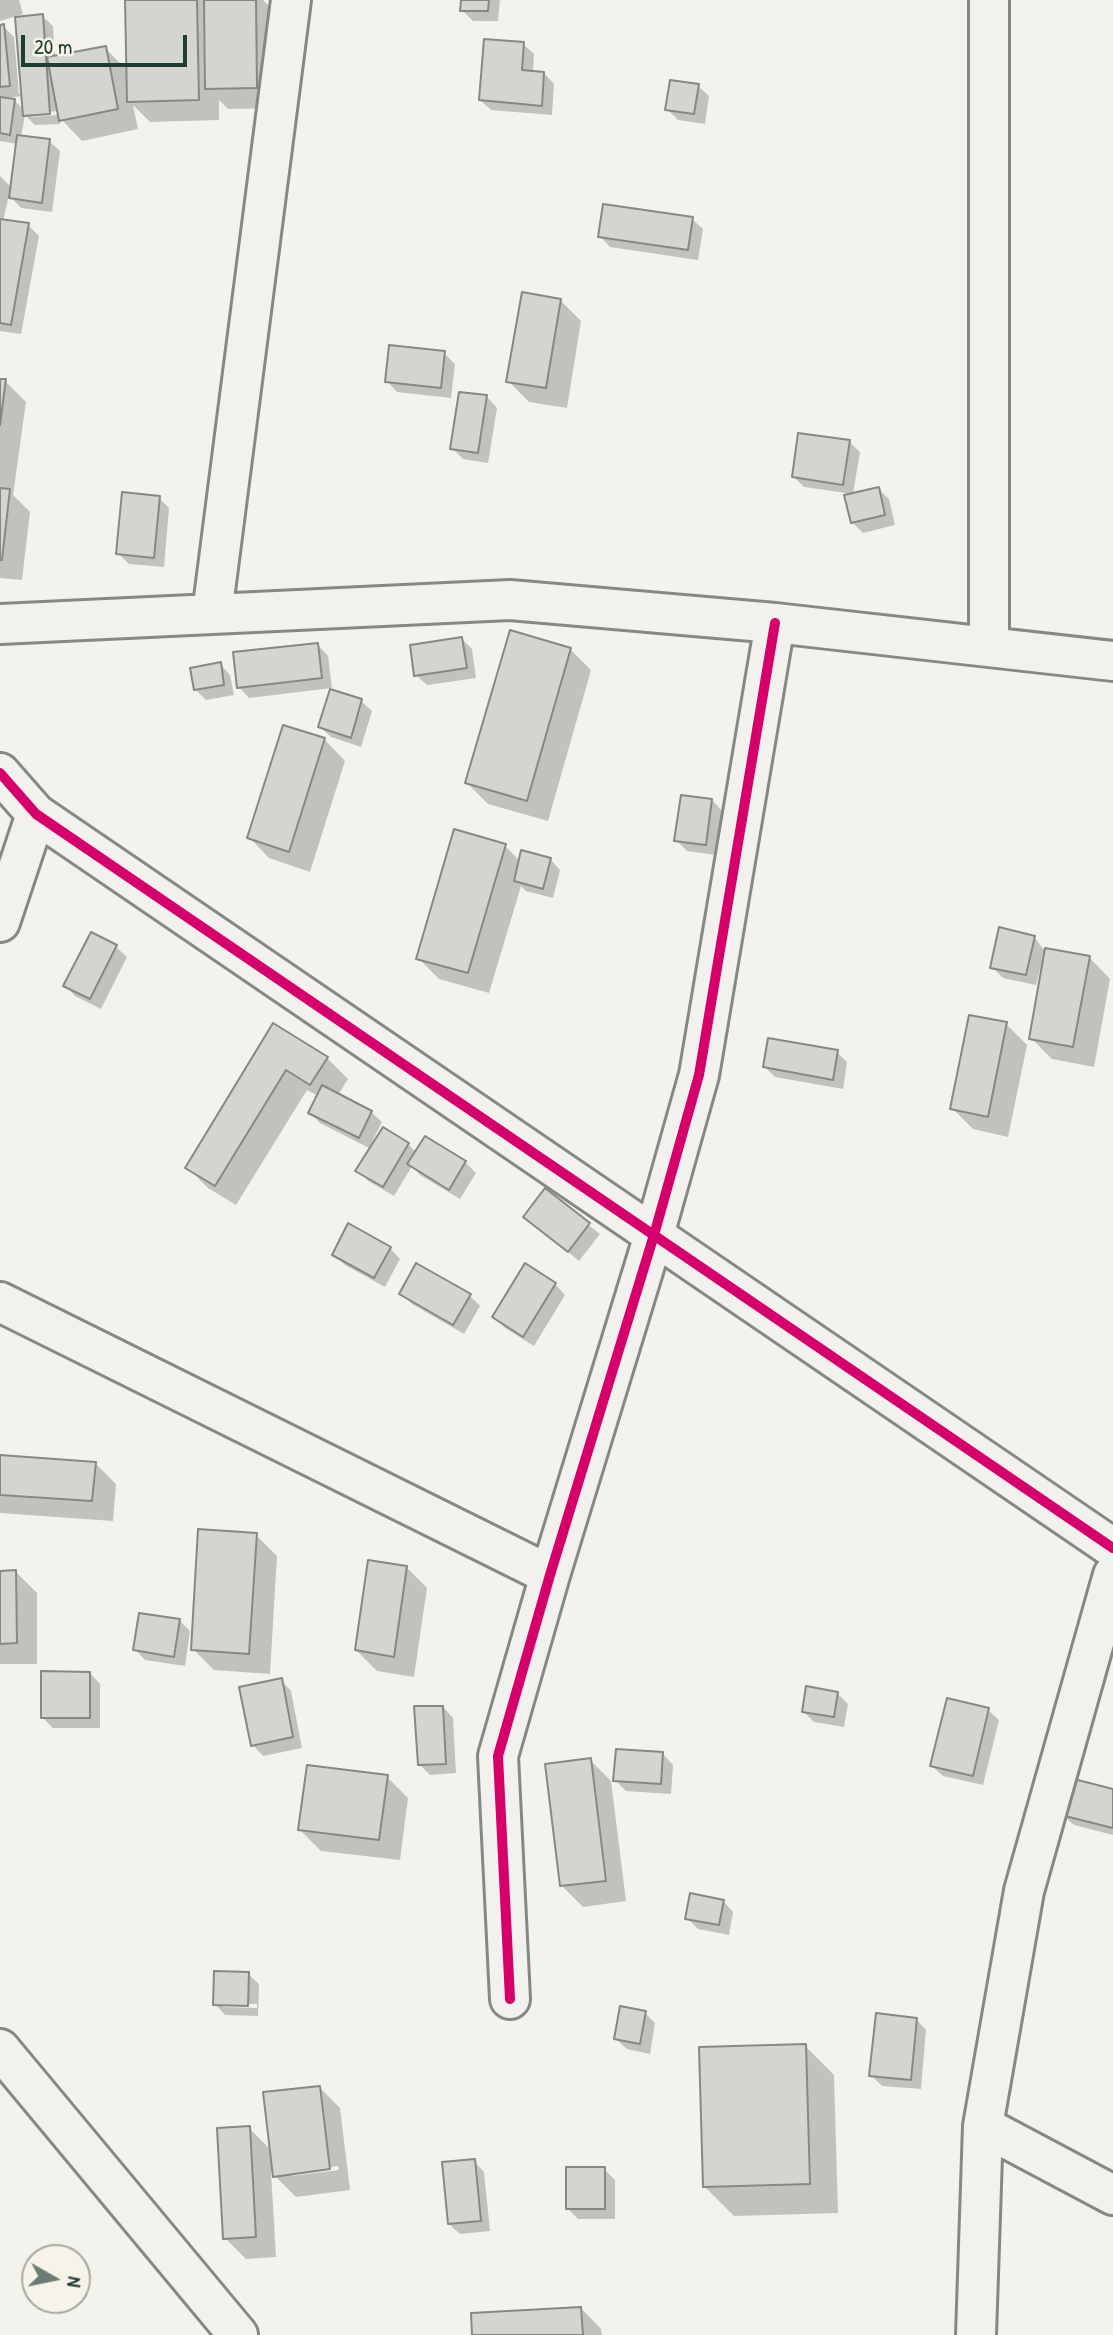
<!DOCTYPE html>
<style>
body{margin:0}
#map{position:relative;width:1113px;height:2335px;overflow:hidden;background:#f4f2ec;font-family:"Patrick Hand",sans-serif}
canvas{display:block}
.north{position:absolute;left:21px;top:2244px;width:70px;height:70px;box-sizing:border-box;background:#f7f3e8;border:2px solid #a1aaa0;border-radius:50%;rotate:99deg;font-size:19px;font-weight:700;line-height:28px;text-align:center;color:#1f3d34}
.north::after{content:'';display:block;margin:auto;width:24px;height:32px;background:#6a7c74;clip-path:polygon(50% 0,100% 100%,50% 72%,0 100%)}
.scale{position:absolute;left:21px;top:35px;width:166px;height:32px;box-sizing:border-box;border:4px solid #1f3d34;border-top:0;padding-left:9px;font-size:21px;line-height:24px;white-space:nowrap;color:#1f3d34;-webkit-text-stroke:5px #f7f3e8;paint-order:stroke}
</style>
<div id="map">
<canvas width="1113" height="2335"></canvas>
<div class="north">N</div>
<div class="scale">20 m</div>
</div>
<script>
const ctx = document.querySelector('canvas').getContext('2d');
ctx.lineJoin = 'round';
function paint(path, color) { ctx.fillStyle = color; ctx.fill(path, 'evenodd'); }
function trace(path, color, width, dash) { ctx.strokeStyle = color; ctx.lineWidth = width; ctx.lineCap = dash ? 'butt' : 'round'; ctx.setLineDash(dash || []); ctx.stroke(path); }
paint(new Path2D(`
 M 0,0 L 19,0 L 23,14 L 0,21 Z
 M 182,0 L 263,0 L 276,13 L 277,108 L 228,109 L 219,100 L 219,120 L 150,122 L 133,105 L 138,129 L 82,141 L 60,118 L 60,124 L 35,125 L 25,115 L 21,137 L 49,141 L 60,151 L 52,212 L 21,208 L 9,195 L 3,221 L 28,225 L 39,236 L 21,334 L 0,331 L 0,176 L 12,188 L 18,144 L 0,141 L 0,26 L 3,26 L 14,37 L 19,94 L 23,94 L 42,16 L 53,26 L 55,57 L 105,48 L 128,71 ZM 23,96 L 24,110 L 15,101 L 4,98 ZM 59,111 L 59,115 L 32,117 L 32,113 Z
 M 463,0 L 500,0 L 498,21 L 473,21 L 462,10 Z
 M 523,44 L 534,54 L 533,72 L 544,73 L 554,84 L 552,115 L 491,110 L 480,100 Z
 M 698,86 L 709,96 L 705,124 L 678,120 L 667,109 Z
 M 692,219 L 703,229 L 698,260 L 610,247 L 600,236 Z
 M 560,300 L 581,321 L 567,408 L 529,402 L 508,381 Z
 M 444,353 L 455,364 L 451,398 L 397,392 L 387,381 Z
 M 0,380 L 5,381 L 26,402 L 13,495 L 30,512 L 22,580 L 0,578 Z
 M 487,397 L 497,408 L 488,463 L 463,459 L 452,448 Z
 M 849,442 L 860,452 L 853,494 L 804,487 L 794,477 Z
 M 878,489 L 889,499 L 895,525 L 863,533 L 852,522 Z
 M 159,498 L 169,508 L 164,567 L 129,564 L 118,553 Z
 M 462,639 L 472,649 L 476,678 L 427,685 L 416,675 Z
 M 318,645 L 328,656 L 332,688 L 249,698 L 239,687 Z
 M 570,649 L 591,670 L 548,821 L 488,804 L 467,783 Z
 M 220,664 L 230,675 L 234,695 L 206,700 L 195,689 Z
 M 361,701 L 372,711 L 361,747 L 331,737 L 320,727 Z
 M 284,727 L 325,740 L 345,761 L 310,872 L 269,858 L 249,837 Z
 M 712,800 L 722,811 L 716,855 L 687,851 L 676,840 Z
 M 455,831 L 505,846 L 520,861 L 550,859 L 560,870 L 553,898 L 526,891 L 521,886 L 489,993 L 439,979 L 418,958 Z
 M 91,934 L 116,947 L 127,957 L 101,1009 L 75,996 L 65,985 Z
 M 1034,937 L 1044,950 L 1090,958 L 1110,979 L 1094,1067 L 1052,1059 L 1031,1038 L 1044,966 L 1041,965 L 1036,985 L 1003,978 L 992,967 Z
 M 1006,1024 L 1027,1045 L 1008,1137 L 973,1129 L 952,1108 Z
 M 274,1025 L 327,1058 L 348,1079 L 338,1095 L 371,1112 L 382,1122 L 372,1142 L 408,1144 L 417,1153 L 425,1139 L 465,1162 L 476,1173 L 460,1199 L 420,1175 L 412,1166 L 394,1196 L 368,1181 L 358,1171 L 371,1149 L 320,1123 L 310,1113 L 318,1096 L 307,1090 L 236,1205 L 208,1188 L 187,1167 Z
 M 837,1052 L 847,1062 L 843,1089 L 775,1077 L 765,1067 Z
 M 545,1191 L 600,1234 L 579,1261 L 526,1217 Z
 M 390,1248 L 400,1259 L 385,1287 L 345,1265 L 334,1254 Z
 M 555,1284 L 565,1295 L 534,1346 L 505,1328 L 494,1317 Z
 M 401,1293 L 469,1295 L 480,1306 L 464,1334 L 412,1304 Z
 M 0,1457 L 95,1463 L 116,1484 L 113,1521 L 0,1513 Z
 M 256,1535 L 277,1556 L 270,1674 L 214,1670 L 193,1649 Z
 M 406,1567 L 427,1588 L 414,1677 L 377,1671 L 356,1650 Z
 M 0,1572 L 16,1572 L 37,1593 L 37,1664 L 0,1664 Z
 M 180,1621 L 190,1631 L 185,1666 L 145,1660 L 135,1649 Z
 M 90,1673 L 100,1684 L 100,1728 L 53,1728 L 43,1718 Z
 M 281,1680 L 291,1691 L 302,1748 L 263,1756 L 253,1745 Z
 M 837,1693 L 848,1704 L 844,1727 L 814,1722 L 804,1712 Z
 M 443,1707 L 453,1718 L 456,1773 L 430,1775 L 420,1765 Z
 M 988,1710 L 999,1720 L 983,1785 L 943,1776 L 932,1766 Z
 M 663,1754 L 673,1765 L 671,1794 L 626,1791 L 615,1780 Z
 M 590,1760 L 611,1781 L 626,1901 L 583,1907 L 562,1886 Z
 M 387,1777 L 408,1798 L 400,1860 L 321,1851 L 300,1830 Z
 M 1113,1791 L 1113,1835 L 1074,1825 L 1063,1815 Z
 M 723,1901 L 733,1912 L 729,1935 L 698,1929 L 687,1918 Z
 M 248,1974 L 259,1984 L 258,2016 L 225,2015 L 215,2004 ZM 223,2003 L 257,2004 L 257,2008 L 223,2007 Z
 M 645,2013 L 655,2023 L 650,2054 L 627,2049 L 616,2039 Z
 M 916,2019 L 926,2030 L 921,2089 L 882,2086 L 871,2075 Z
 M 805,2046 L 834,2075 L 838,2213 L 734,2216 L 705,2187 Z
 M 319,2087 L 340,2108 L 350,2190 L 296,2197 L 271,2172 L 276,2257 L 246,2259 L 225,2238 L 249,2128 L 272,2151 ZM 338,2166 L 339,2170 L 291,2176 L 291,2173 Z
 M 474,2161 L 484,2172 L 490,2231 L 460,2234 L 449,2224 Z
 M 604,2169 L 615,2180 L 615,2219 L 578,2219 L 568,2209 Z
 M 581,2308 L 601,2329 L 602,2335 L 474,2335 Z`), '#0003');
const building = new Path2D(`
 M 125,0 L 197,0 L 199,100 L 127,102 Z
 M 204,0 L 256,0 L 257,88 L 205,89 Z
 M 461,0 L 489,0 L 488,11 L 460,11 Z
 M 43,14 L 50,114 L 23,116 L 15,17 Z
 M 4,24 L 10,86 L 0,87 L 0,25 Z
 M 484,39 L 524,42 L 522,70 L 544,72 L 542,106 L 479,100 Z
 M 106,46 L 118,109 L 59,121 L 47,57 Z
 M 670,80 L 699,84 L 694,114 L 665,110 Z
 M 0,97 L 15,99 L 10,135 L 0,133 Z
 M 17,135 L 50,139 L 42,203 L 9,198 Z
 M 603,204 L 693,217 L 688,250 L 598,237 Z
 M 0,219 L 29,223 L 11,325 L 0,323 Z
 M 522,292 L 561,299 L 546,388 L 506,382 Z
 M 389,345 L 445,351 L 441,388 L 385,382 Z
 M 0,379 L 6,379 L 0,425 Z
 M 459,392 L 487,395 L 478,453 L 450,449 Z
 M 798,433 L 850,440 L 843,485 L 792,477 Z
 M 879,487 L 885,515 L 851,523 L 844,495 Z
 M 0,488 L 10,489 L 2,560 L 0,560 Z
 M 122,492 L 160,496 L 154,558 L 116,554 Z
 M 510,630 L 571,648 L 527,801 L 465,783 Z
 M 462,637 L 467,668 L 414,676 L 410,645 Z
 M 318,643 L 322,678 L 237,688 L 233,652 Z
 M 221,662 L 224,685 L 194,690 L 190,668 Z
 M 330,689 L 362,699 L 351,738 L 318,727 Z
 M 283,725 L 325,738 L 289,852 L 247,838 Z
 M 681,795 L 712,799 L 706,845 L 674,841 Z
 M 454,829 L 506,844 L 468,973 L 416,959 Z
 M 521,850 L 551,858 L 543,889 L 514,881 Z
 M 999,927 L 1035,936 L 1026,975 L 990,968 Z
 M 91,932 L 117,945 L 90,999 L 63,986 Z
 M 1045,948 L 1090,956 L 1073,1047 L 1029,1039 Z
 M 969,1015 L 1007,1022 L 988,1117 L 950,1109 Z
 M 273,1023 L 328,1057 L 310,1085 L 286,1070 L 215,1186 L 185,1168 Z
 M 768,1038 L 838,1050 L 833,1080 L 763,1067 Z
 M 322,1085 L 372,1111 L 359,1138 L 308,1113 Z
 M 383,1127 L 409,1143 L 383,1187 L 355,1171 Z
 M 425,1136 L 466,1161 L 449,1190 L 407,1164 Z
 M 545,1188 L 590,1223 L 568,1252 L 523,1217 Z
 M 348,1223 L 391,1247 L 374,1278 L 332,1255 Z
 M 416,1263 L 471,1294 L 453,1325 L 399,1294 Z
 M 525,1263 L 556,1283 L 523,1337 L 492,1317 Z
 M 0,1455 L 96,1462 L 92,1501 L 0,1495 Z
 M 198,1529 L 257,1533 L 249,1654 L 191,1650 Z
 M 368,1560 L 407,1566 L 394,1657 L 355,1650 Z
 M 16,1570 L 17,1643 L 0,1644 L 0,1571 Z
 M 139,1613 L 180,1619 L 174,1657 L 133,1650 Z
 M 41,1671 L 90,1672 L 90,1718 L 41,1718 Z
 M 282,1678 L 293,1737 L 251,1746 L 239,1687 Z
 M 806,1686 L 838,1692 L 834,1717 L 802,1712 Z
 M 947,1698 L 989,1708 L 973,1776 L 930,1766 Z
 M 414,1706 L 443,1706 L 446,1764 L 418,1765 Z
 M 616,1749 L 663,1752 L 661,1784 L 613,1781 Z
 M 591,1758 L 606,1881 L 560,1886 L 545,1764 Z
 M 307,1765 L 388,1775 L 379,1840 L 298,1830 Z
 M 1070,1778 L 1113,1789 L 1113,1828 L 1061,1815 Z
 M 690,1893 L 724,1900 L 719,1925 L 685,1919 Z
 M 214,1971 L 249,1972 L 248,2006 L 213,2005 Z
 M 620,2006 L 646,2011 L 640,2044 L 614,2039 Z
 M 876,2013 L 917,2018 L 911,2080 L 869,2076 Z
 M 806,2044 L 810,2184 L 703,2187 L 699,2047 Z
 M 320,2086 L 330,2169 L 273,2177 L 263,2092 Z
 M 250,2126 L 256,2237 L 223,2239 L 217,2128 Z
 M 475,2159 L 481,2221 L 448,2224 L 442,2162 Z
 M 566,2167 L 605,2167 L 605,2209 L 566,2209 Z
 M 581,2307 L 583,2335 L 472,2335 L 471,2313 Z`);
paint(building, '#d5d5d0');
trace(building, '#848985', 2);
const minor = new Path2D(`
 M 989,0 L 989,647
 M 212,614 L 291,0
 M 0,624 L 510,600 L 775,623 L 1113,661
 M 0,773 L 36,814 L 1113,1548
 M 0,922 L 36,814
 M 0,1302 L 550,1575
 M 510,1999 L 498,1756 L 550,1575 L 654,1235 L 699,1075 L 775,623
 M 0,2049 L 238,2335
 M 983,2126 L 1113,2195
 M 976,2335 L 983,2126 L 1024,1891 L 1113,1575`);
trace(minor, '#848985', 44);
trace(minor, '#f2f1ed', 38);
trace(new Path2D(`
 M 0,773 L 36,814 L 1113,1548
 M 510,1999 L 498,1756 L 550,1575 L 654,1235 L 699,1075 L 775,623`), '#d6006c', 10);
</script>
